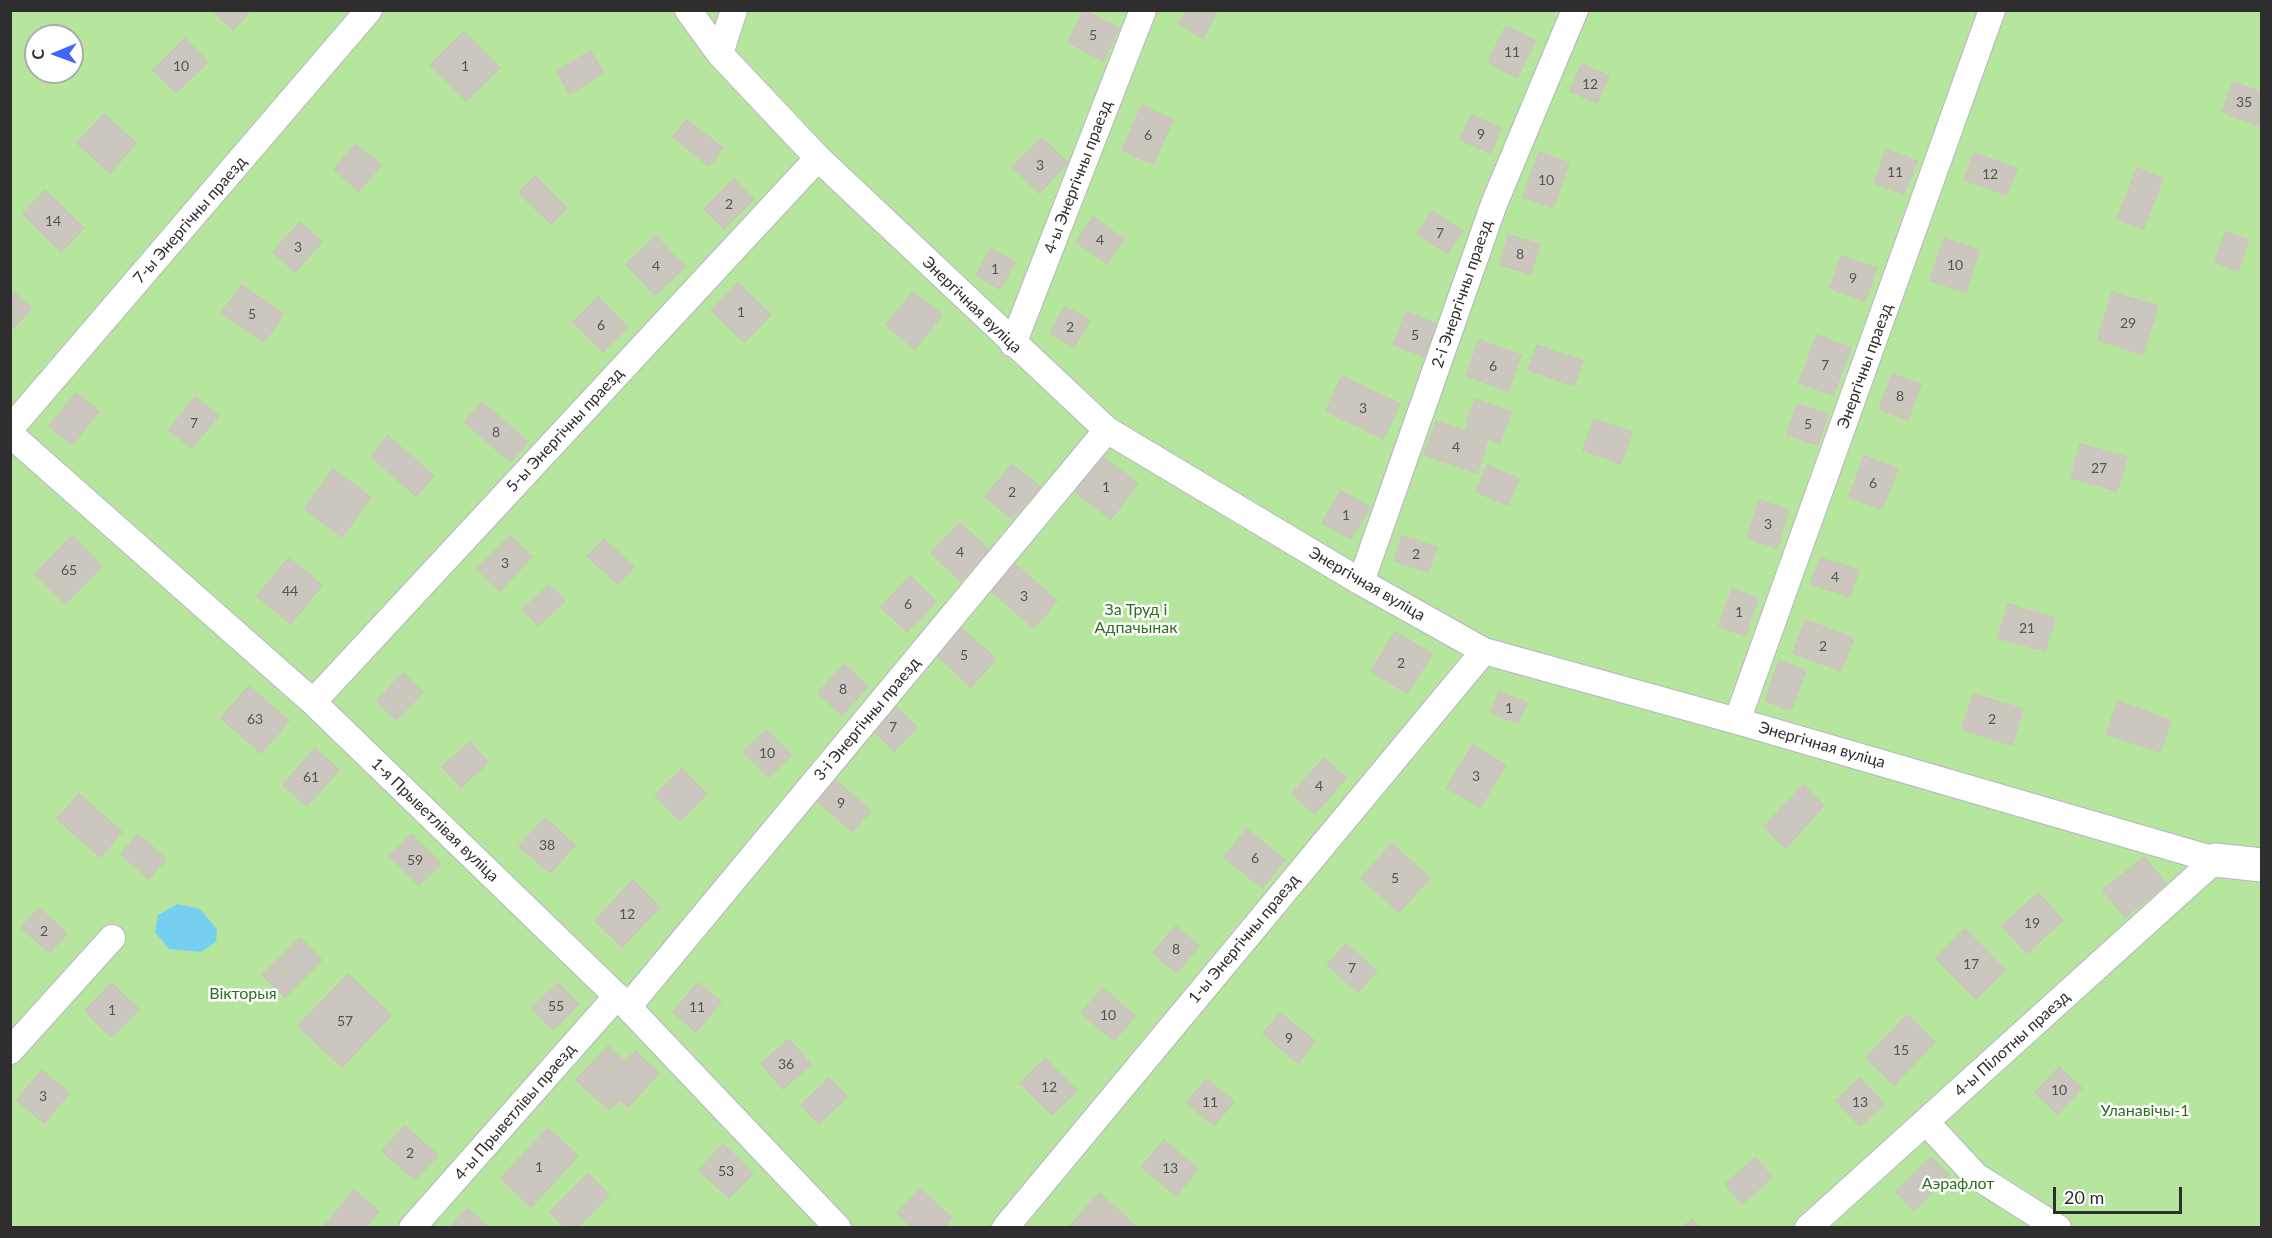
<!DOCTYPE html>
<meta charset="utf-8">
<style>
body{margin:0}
#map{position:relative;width:2272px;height:1238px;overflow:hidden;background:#efe9e1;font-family:Lato,sans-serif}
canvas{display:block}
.frame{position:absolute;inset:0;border:12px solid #2e2e2e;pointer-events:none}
.north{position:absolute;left:24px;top:24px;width:60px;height:60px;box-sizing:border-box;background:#fff;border:2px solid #ababab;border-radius:50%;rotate:269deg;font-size:16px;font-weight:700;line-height:24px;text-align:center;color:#2e2e2e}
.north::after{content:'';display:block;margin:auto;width:21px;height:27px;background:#4264fb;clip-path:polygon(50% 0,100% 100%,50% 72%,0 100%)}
.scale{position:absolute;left:2053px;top:1187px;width:129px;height:27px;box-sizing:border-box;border:3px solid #2e2e2e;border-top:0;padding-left:8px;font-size:18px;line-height:21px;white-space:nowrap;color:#2e2e2e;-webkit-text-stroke:4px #fff;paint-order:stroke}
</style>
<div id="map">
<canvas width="2272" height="1238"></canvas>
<div class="frame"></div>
<div class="north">С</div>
<div class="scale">20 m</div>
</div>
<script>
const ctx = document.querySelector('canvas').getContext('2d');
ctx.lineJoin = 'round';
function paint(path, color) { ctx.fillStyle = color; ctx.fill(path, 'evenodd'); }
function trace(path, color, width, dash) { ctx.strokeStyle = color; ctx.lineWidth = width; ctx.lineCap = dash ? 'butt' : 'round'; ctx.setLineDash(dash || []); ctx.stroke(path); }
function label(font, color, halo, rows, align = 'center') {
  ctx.font = font + ' Lato,sans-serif'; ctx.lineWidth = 5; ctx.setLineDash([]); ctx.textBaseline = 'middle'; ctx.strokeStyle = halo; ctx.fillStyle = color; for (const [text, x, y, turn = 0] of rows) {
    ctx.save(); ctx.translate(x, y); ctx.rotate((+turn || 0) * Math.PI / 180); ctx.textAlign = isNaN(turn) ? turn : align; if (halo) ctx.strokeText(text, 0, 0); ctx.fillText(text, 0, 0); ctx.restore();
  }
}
paint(new Path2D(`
 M 10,11 L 2261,11 L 2261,1227 L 11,1227 ZM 36,36 L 72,36 L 72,72 L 36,72 Z`), '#b6e59e');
paint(new Path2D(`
 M 178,904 L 200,909 L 217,929 L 216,942 L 201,952 L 169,949 L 155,932 L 158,915 Z`), '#75cff0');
const building = new Path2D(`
 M 212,10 L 251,10 L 233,30 Z
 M 1084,10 L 1119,28 L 1103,61 L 1068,42 Z
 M 1186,10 L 1217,11 L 1203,38 L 1179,24 Z
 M 1506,26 L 1536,41 L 1517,78 L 1488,62 Z
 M 464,32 L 500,68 L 466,101 L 430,65 Z
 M 185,38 L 208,62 L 176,93 L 153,70 Z
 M 590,51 L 604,72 L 570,94 L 557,72 Z
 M 1582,64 L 1609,76 L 1597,103 L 1570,91 Z
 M 2233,82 L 2262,92 L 2262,127 L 2222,112 Z
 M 1142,105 L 1173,120 L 1153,164 L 1122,150 Z
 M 104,114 L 136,143 L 110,173 L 77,143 Z
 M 1471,115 L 1501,128 L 1491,153 L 1460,140 Z
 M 687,120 L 723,148 L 709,166 L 673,137 Z
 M 1042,138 L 1068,163 L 1039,193 L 1012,167 Z
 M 355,144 L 381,165 L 359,191 L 334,170 Z
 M 1886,150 L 1917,161 L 1904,194 L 1874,183 Z
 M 1539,152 L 1569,163 L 1553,208 L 1523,197 Z
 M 1974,153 L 2017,168 L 2007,195 L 1964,180 Z
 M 2137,168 L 2163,178 L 2143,229 L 2117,219 Z
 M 535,176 L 567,208 L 551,224 L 519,193 Z
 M 734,179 L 754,199 L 724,229 L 704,209 Z
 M 45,190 L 84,228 L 61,252 L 23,214 Z
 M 1431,211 L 1463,231 L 1448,254 L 1417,234 Z
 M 1093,217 L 1124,239 L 1107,263 L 1076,242 Z
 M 300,222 L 322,242 L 295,272 L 273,252 Z
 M 2225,232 L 2248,240 L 2238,271 L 2215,262 Z
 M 1508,235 L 1540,244 L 1531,274 L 1500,265 Z
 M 656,236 L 685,267 L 655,295 L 626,264 Z
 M 1944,238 L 1979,250 L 1966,292 L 1930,281 Z
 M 991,249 L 1015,262 L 1000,289 L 976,275 Z
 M 1841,256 L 1877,268 L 1865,301 L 1830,288 Z
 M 738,283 L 771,315 L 744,342 L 711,310 Z
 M 242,285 L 284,314 L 264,342 L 221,313 Z
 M 10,289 L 32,308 L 10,332 Z
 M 913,292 L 942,315 L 915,349 L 886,325 Z
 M 2112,292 L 2158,306 L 2143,354 L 2098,340 Z
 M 598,297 L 628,327 L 603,352 L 573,322 Z
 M 1065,307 L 1090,320 L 1074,347 L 1050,333 Z
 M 1406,312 L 1437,324 L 1424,356 L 1393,345 Z
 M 1817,335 L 1851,348 L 1833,395 L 1799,383 Z
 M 1479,340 L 1521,355 L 1508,391 L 1466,376 Z
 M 1537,345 L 1583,361 L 1574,386 L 1528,370 Z
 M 1892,374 L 1921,384 L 1908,420 L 1879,409 Z
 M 1342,376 L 1400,404 L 1383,439 L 1326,411 Z
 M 76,393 L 99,411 L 72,445 L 49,426 Z
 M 195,397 L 219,415 L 192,448 L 169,430 Z
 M 1475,399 L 1511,412 L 1500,443 L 1465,431 Z
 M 482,402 L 528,442 L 510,462 L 465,422 Z
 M 1797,404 L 1828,414 L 1818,445 L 1787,435 Z
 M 1594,419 L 1632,432 L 1621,464 L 1583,450 Z
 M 1436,421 L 1488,439 L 1477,473 L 1424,455 Z
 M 388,436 L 434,476 L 416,496 L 371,456 Z
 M 2080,444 L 2127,457 L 2117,491 L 2071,478 Z
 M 1101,456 L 1138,483 L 1111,519 L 1074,491 Z
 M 1864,456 L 1898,469 L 1882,509 L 1849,497 Z
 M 1012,464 L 1040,487 L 1012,519 L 985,497 Z
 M 1487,465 L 1519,479 L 1508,505 L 1476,492 Z
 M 333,469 L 371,497 L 342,537 L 304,509 Z
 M 1341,491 L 1370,507 L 1351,539 L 1322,523 Z
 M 1759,500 L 1789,510 L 1777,548 L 1747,538 Z
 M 960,523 L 989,550 L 960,581 L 931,553 Z
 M 72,536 L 102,566 L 65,604 L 35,574 Z
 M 510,536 L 532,557 L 500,591 L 477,569 Z
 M 1402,536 L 1437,547 L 1428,572 L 1394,561 Z
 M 604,539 L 634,567 L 618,584 L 587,556 Z
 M 289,558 L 322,585 L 291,624 L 257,596 Z
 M 1820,558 L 1859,570 L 1850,597 L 1811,584 Z
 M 1014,563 L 1057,601 L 1034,628 L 990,590 Z
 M 910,576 L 936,602 L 907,632 L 881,607 Z
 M 549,585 L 565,601 L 538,626 L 523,609 Z
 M 1732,589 L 1758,598 L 1745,636 L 1719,626 Z
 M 2008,604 L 2055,618 L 2045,651 L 1998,638 Z
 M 1805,620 L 1854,638 L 1841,671 L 1793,653 Z
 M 957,624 L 996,659 L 971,687 L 932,651 Z
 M 1395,632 L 1432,654 L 1407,693 L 1371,671 Z
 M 1779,661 L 1806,670 L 1791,710 L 1765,701 Z
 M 844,664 L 868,686 L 842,715 L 818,693 Z
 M 403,673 L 423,692 L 396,720 L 377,701 Z
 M 249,686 L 289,721 L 261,753 L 221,718 Z
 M 1499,692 L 1527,703 L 1518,723 L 1491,713 Z
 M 1973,694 L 2023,709 L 2012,745 L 1962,730 Z
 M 2118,701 L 2171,721 L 2160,752 L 2106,734 Z
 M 892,703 L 917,727 L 894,751 L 870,727 Z
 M 766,730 L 791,755 L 769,777 L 744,752 Z
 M 470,742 L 488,763 L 461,787 L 442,767 Z
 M 1472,745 L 1506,765 L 1480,807 L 1447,788 Z
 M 315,748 L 339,770 L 307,806 L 283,785 Z
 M 1324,758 L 1346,778 L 1315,814 L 1292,794 Z
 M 682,769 L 707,794 L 680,821 L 655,795 Z
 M 829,774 L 871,811 L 852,832 L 811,795 Z
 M 1803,785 L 1824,805 L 1786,848 L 1764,827 Z
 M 79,794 L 122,832 L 100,857 L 57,819 Z
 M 545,818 L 575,845 L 550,873 L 519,846 Z
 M 1247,829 L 1285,860 L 1262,888 L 1224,857 Z
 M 138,834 L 166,859 L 149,879 L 121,854 Z
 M 411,834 L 441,863 L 419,885 L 389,856 Z
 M 1392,844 L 1430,878 L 1399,912 L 1361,878 Z
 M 2144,857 L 2166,884 L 2125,917 L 2103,890 Z
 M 633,880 L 660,907 L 622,947 L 595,921 Z
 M 2038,893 L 2063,920 L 2027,953 L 2002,926 Z
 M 39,908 L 67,933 L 50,953 L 21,928 Z
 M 1176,926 L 1199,946 L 1176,973 L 1153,953 Z
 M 1965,929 L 2005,970 L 1976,999 L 1936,958 Z
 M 300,938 L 322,960 L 285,997 L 262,975 Z
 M 1346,944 L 1377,971 L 1358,992 L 1327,965 Z
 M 348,974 L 391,1015 L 342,1067 L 298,1026 Z
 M 111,983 L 139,1009 L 111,1037 L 85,1011 Z
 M 558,983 L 579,1004 L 553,1030 L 532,1008 Z
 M 698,983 L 721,1002 L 696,1032 L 673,1012 Z
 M 1103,988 L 1135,1016 L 1114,1041 L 1081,1013 Z
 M 1280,1013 L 1315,1041 L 1298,1063 L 1263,1034 Z
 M 1907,1015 L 1935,1042 L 1894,1085 L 1866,1058 Z
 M 789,1039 L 811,1065 L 783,1089 L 761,1064 Z
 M 608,1046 L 625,1062 L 635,1051 L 659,1073 L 628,1107 L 619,1100 L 609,1110 L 576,1080 Z
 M 1045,1058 L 1077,1091 L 1052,1115 L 1020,1083 Z
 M 2059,1067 L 2082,1088 L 2058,1114 L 2035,1093 Z
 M 42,1070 L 69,1093 L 44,1123 L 17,1100 Z
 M 829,1078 L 847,1097 L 819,1124 L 801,1105 Z
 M 1860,1078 L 1884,1104 L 1860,1126 L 1836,1101 Z
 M 1206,1079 L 1234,1101 L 1214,1126 L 1187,1103 Z
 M 405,1126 L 438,1155 L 415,1180 L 382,1151 Z
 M 548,1128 L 578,1156 L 531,1207 L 501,1178 Z
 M 1164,1140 L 1198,1169 L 1176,1196 L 1142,1167 Z
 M 723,1144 L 753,1173 L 729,1198 L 699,1170 Z
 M 1931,1157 L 1949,1175 L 1914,1210 L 1896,1192 Z
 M 1755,1158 L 1772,1177 L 1742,1204 L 1725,1184 Z
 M 588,1174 L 609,1195 L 577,1228 L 566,1228 L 550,1212 Z
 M 920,1189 L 952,1218 L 943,1228 L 913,1228 L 897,1213 Z
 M 354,1190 L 379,1211 L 365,1228 L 323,1228 Z
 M 1099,1193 L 1138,1228 L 1068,1228 Z
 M 467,1208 L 489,1228 L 450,1228 Z
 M 1692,1219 L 1699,1228 L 1682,1228 Z`);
paint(building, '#cbc7bf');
trace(building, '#cbc5ba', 1.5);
const service = new Path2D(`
 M 688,10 L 720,54 L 818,158 L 1107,430 L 1361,582 L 1484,651 L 1737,721 L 2215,860
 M 720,54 L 734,10
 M 1013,344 L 1143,10
 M 10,429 L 369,10
 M 10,434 L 313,702 L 628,1007 L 838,1228
 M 1361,582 L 1494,204 L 1575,10
 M 313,702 L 818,158
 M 1737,721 L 1992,10
 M 628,1007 L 1107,430
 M 10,1051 L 112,938
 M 1926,1122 L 1976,1176 L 2058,1228
 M 412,1228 L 617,996
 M 1005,1228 L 1484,651
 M 1808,1228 L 2215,860`);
const minor = new Path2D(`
 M 2215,860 L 2262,865`);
trace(service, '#b4b7c1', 28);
trace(minor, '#b4b7c1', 35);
trace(service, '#fff', 26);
trace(minor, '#fff', 33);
label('14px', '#555452', null, [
 ["5",1093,35],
 ["11",1512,52],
 ["10",181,66],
 ["1",465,66],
 ["12",1590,84],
 ["35",2244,102],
 ["9",1481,134],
 ["6",1148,135],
 ["3",1040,165],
 ["11",1895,172],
 ["12",1990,174],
 ["10",1546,180],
 ["2",729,204],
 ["14",53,221],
 ["7",1440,233],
 ["4",1100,240],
 ["3",298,247],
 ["8",1520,254],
 ["10",1955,265],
 ["4",656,266],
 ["1",995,269],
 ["9",1853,278],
 ["1",741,312],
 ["5",252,314],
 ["29",2128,323],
 ["6",601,325],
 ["2",1070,327],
 ["5",1415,335],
 ["7",1825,365],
 ["6",1493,366],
 ["8",1900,396],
 ["3",1363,408],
 ["7",194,423],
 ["5",1808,424],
 ["8",496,432],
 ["4",1456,447],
 ["27",2099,468],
 ["6",1873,483],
 ["1",1106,487],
 ["2",1012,492],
 ["1",1346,515],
 ["3",1768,524],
 ["4",960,552],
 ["2",1416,554],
 ["3",505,563],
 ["65",69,570],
 ["4",1835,577],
 ["44",290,591],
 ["3",1024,596],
 ["6",908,604],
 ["1",1739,612],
 ["21",2027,628],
 ["2",1823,646],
 ["5",964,655],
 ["2",1401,663],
 ["8",843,689],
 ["1",1509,708],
 ["63",255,719],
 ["2",1992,719],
 ["7",893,727],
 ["10",767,753],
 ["3",1476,776],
 ["61",311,777],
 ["4",1319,786],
 ["9",841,803],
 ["38",547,845],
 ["6",1255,858],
 ["59",415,860],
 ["5",1395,878],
 ["12",627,914],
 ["19",2032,923],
 ["2",44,931],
 ["8",1176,949],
 ["17",1971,964],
 ["7",1352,968],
 ["55",556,1006],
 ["11",697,1007],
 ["1",112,1010],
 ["10",1108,1015],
 ["57",345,1021],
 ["9",1289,1038],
 ["15",1901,1050],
 ["36",786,1064],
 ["12",1049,1087],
 ["10",2059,1090],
 ["3",43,1096],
 ["11",1210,1102],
 ["13",1860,1102],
 ["2",410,1153],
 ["1",539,1167],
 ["13",1170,1168],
 ["53",726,1171]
]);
label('16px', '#2e2e2e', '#fff', [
 ["4-ы Энергічны праезд",1078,177,-69],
 ["7-ы Энергічны праезд",190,220,-49],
 ["2-і Энергічны праезд",1462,294,-71],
 ["Энергічная вуліца",972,305,44],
 ["Энергічны праезд",1865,366,-70],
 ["5-ы Энергічны праезд",565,430,-47],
 ["Энергічная вуліца",1367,584,30],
 ["3-і Энергічны праезд",867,719,-50],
 ["Энергічная вуліца",1822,745,16],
 ["1-я Прыветлівая вуліца",435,820,44],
 ["1-ы Энергічны праезд",1244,939,-50],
 ["4-ы Пілотны праезд",2012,1044,-42],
 ["4-ы Прыветлівы праезд",515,1112,-49]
]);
label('16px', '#2c6e1b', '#fff', [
 ["За Труд і",1136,610],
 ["Адпачынак",1136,628],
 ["Вікторыя",243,994],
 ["Уланавічы-1",2145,1111],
 ["Аэрафлот",1958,1184]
]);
</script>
